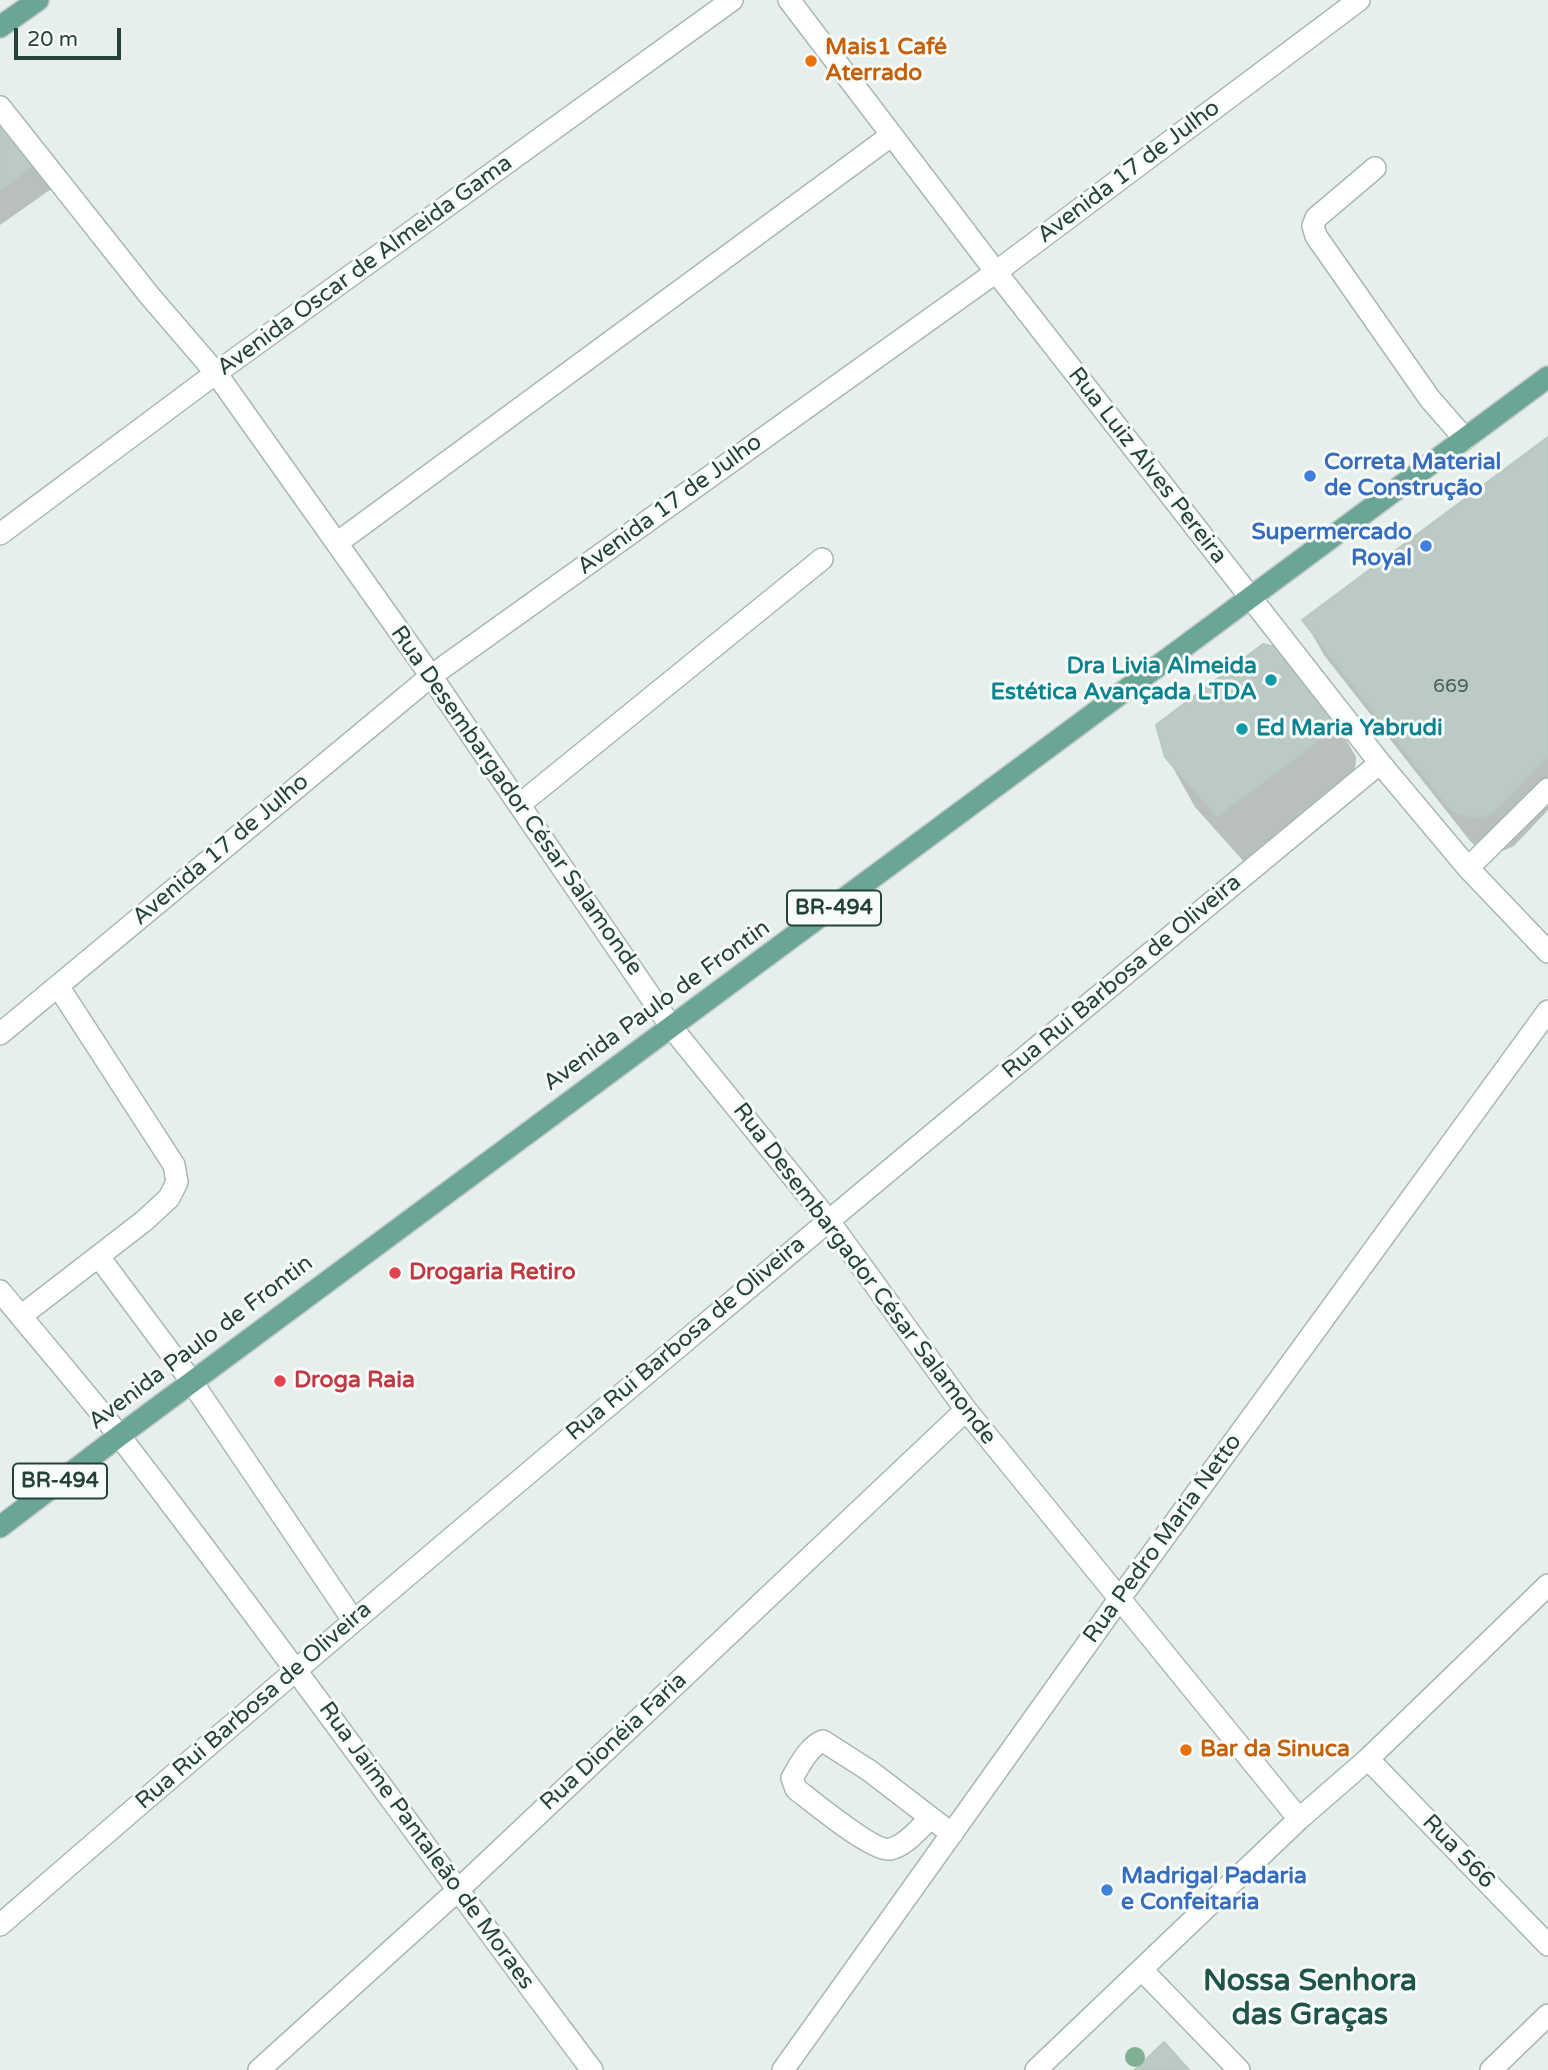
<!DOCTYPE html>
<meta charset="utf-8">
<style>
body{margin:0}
#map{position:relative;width:1548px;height:2070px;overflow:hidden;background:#e6efeb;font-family:"Varela Round",sans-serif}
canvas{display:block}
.scale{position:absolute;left:14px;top:28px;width:107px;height:32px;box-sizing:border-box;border:4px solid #24423a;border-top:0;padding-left:9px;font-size:21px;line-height:24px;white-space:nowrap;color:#24423a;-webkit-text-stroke:5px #f7fbf9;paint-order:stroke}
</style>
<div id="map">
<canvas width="1548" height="2070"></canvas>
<div class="scale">20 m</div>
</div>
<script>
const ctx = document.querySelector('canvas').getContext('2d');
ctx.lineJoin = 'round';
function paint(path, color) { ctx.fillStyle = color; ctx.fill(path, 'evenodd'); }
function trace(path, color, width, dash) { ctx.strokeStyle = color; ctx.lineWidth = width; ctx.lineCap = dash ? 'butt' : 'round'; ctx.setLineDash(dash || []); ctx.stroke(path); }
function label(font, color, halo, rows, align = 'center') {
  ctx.font = font + ' "Varela Round",sans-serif'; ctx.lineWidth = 6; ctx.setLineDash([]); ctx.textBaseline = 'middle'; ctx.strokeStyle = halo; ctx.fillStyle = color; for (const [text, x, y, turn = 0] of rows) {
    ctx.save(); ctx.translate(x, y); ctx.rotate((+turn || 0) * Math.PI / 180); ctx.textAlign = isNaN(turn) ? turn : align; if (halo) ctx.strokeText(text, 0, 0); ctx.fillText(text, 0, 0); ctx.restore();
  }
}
paint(new Path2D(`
 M 0,121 L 54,187 L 0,225 Z
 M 1548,439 L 1548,810 L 1514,846 L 1502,851 L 1478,848 L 1470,841 L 1324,655 L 1304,620 Z
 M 1327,707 L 1356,757 L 1354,783 L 1246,864 L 1195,807 L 1167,757 Z`), '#0003');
const building = new Path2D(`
 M 0,119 L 40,160 L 0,190 Z
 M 1548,437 L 1548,755 L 1494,812 L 1481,817 L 1468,816 L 1457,813 L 1448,806 L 1302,620 Z
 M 1263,644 L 1283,649 L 1328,706 L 1327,734 L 1217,816 L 1165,757 L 1156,725 Z
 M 1279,672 L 1284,678 L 1262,686 L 1260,681 Z
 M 1164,2042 L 1189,2070 L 1135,2070 Z`);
paint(building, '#bbcac4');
trace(building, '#b8c9c2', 2);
const minor = new Path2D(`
 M 789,0 L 996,272 L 1380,763 L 1468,868 L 1548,952
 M 0,107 L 149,295 L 216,373 L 431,676 L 672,1028 L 828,1220 L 966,1410 L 1299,1819
 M 1375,168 L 1316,218 L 1313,226 L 1316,236 L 1430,399 L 1465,439
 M 0,534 L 216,373 L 732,0
 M 337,543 L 892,135
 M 519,805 L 822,559
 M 1468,868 L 1548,789
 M 0,1034 L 431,676 L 996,272 L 1359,0
 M 99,1257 L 192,1382 L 353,1620
 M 0,1291 C 40,1340 82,1388 121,1438 C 281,1646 434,1860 592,2070
 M 21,1316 L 144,1221 L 169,1198 L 177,1182 L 174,1165 L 58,986
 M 1368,1759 L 1548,1945
 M 929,1819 C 919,1829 905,1846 890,1849 C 873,1852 812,1801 796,1789 L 792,1778 C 800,1765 808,1747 823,1741 L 870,1771 L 952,1834
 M 0,1925 C 454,1531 917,1146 1380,763
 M 1142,1970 L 1239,2070
 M 259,2070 L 457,1891 L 966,1410
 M 783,2070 L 1120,1598 L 1548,1011
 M 1036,2070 L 1299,1819 L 1368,1759 L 1548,1585
 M 1491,2070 L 1548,2015`);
const major = new Path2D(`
 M 0,27 L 38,0
 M 0,1527 L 119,1436 L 1548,377`);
trace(minor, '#a8b8b2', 24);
trace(major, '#c2cac8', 24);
trace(minor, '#fff', 21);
trace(major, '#6aa596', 21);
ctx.fillStyle = '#80af93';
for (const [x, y] of [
 [1135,2057]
]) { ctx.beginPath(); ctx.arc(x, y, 10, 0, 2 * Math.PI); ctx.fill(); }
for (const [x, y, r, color] of [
 [811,61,7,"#e8710a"],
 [1310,476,7,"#3f7fe0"],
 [1426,546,7,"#3f7fe0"],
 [1271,680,7,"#0f9aa8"],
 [1242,729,7,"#0f9aa8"],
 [395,1273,7,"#e0444e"],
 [280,1381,7,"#e0444e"],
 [1186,1750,7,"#e8710a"],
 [1107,1890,7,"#3f7fe0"]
]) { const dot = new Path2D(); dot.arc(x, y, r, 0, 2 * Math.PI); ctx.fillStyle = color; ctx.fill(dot); trace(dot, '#f7fbf9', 2.5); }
label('19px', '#4a645c', null, [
 ["669",1451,687]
]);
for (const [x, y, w] of [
 [834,908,94],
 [60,1481,94]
]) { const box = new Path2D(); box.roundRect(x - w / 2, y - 17.5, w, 35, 5); ctx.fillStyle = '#f7fbf9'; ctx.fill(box); trace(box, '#24423a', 2); }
label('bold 21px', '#24423a', null, [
 ["BR-494",834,908],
 ["BR-494",60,1481]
]);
label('bold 23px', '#c56008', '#f7fbf9', [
 ["Mais1 Café",825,48],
 ["Aterrado",825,74],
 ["Bar da Sinuca",1200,1750]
], 'left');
label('23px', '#24423a', '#f7fbf9', [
 ["Avenida 17 de Julho",1129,172,-37],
 ["Avenida Oscar de Almeida Gama",365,266,-36],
 ["Rua Luiz Alves Pereira",1147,466,52],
 ["Avenida 17 de Julho",670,505,-36],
 ["Rua Desembargador César Salamonde",516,801,55],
 ["Avenida 17 de Julho",221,850,-40],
 ["Rua Rui Barbosa de Oliveira",1122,977,-40],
 ["Avenida Paulo de Frontin",657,1006,-36],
 ["Rua Desembargador César Salamonde",864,1274,53],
 ["Rua Rui Barbosa de Oliveira",686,1339,-40],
 ["Avenida Paulo de Frontin",201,1343,-37],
 ["Rua Pedro Maria Netto",1163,1539,-54],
 ["Rua Rui Barbosa de Oliveira",254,1706,-41],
 ["Rua Dionéia Faria",614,1742,-43],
 ["Rua Jaime Pantaleão de Moraes",426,1846,54],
 ["Rua 566",1458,1852,46]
]);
label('bold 23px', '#366cbe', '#f7fbf9', [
 ["Correta Material",1324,463],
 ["de Construção",1324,489],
 ["Supermercado",1412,533,"right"],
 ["Royal",1412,559,"right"],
 ["Madrigal Padaria",1121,1877],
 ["e Confeitaria",1121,1903]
], 'left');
label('bold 23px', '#0d838f', '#f7fbf9', [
 ["Dra Livia Almeida",1257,667],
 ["Estética Avançada LTDA",1257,693],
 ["Ed Maria Yabrudi",1256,729,"left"]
], 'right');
label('bold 23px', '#be3a42', '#f7fbf9', [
 ["Drogaria Retiro",409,1273],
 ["Droga Raia",294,1381]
], 'left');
label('bold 30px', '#1f5548', '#f7fbf9', [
 ["Nossa Senhora",1310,1982],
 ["das Graças",1310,2016]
]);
</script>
